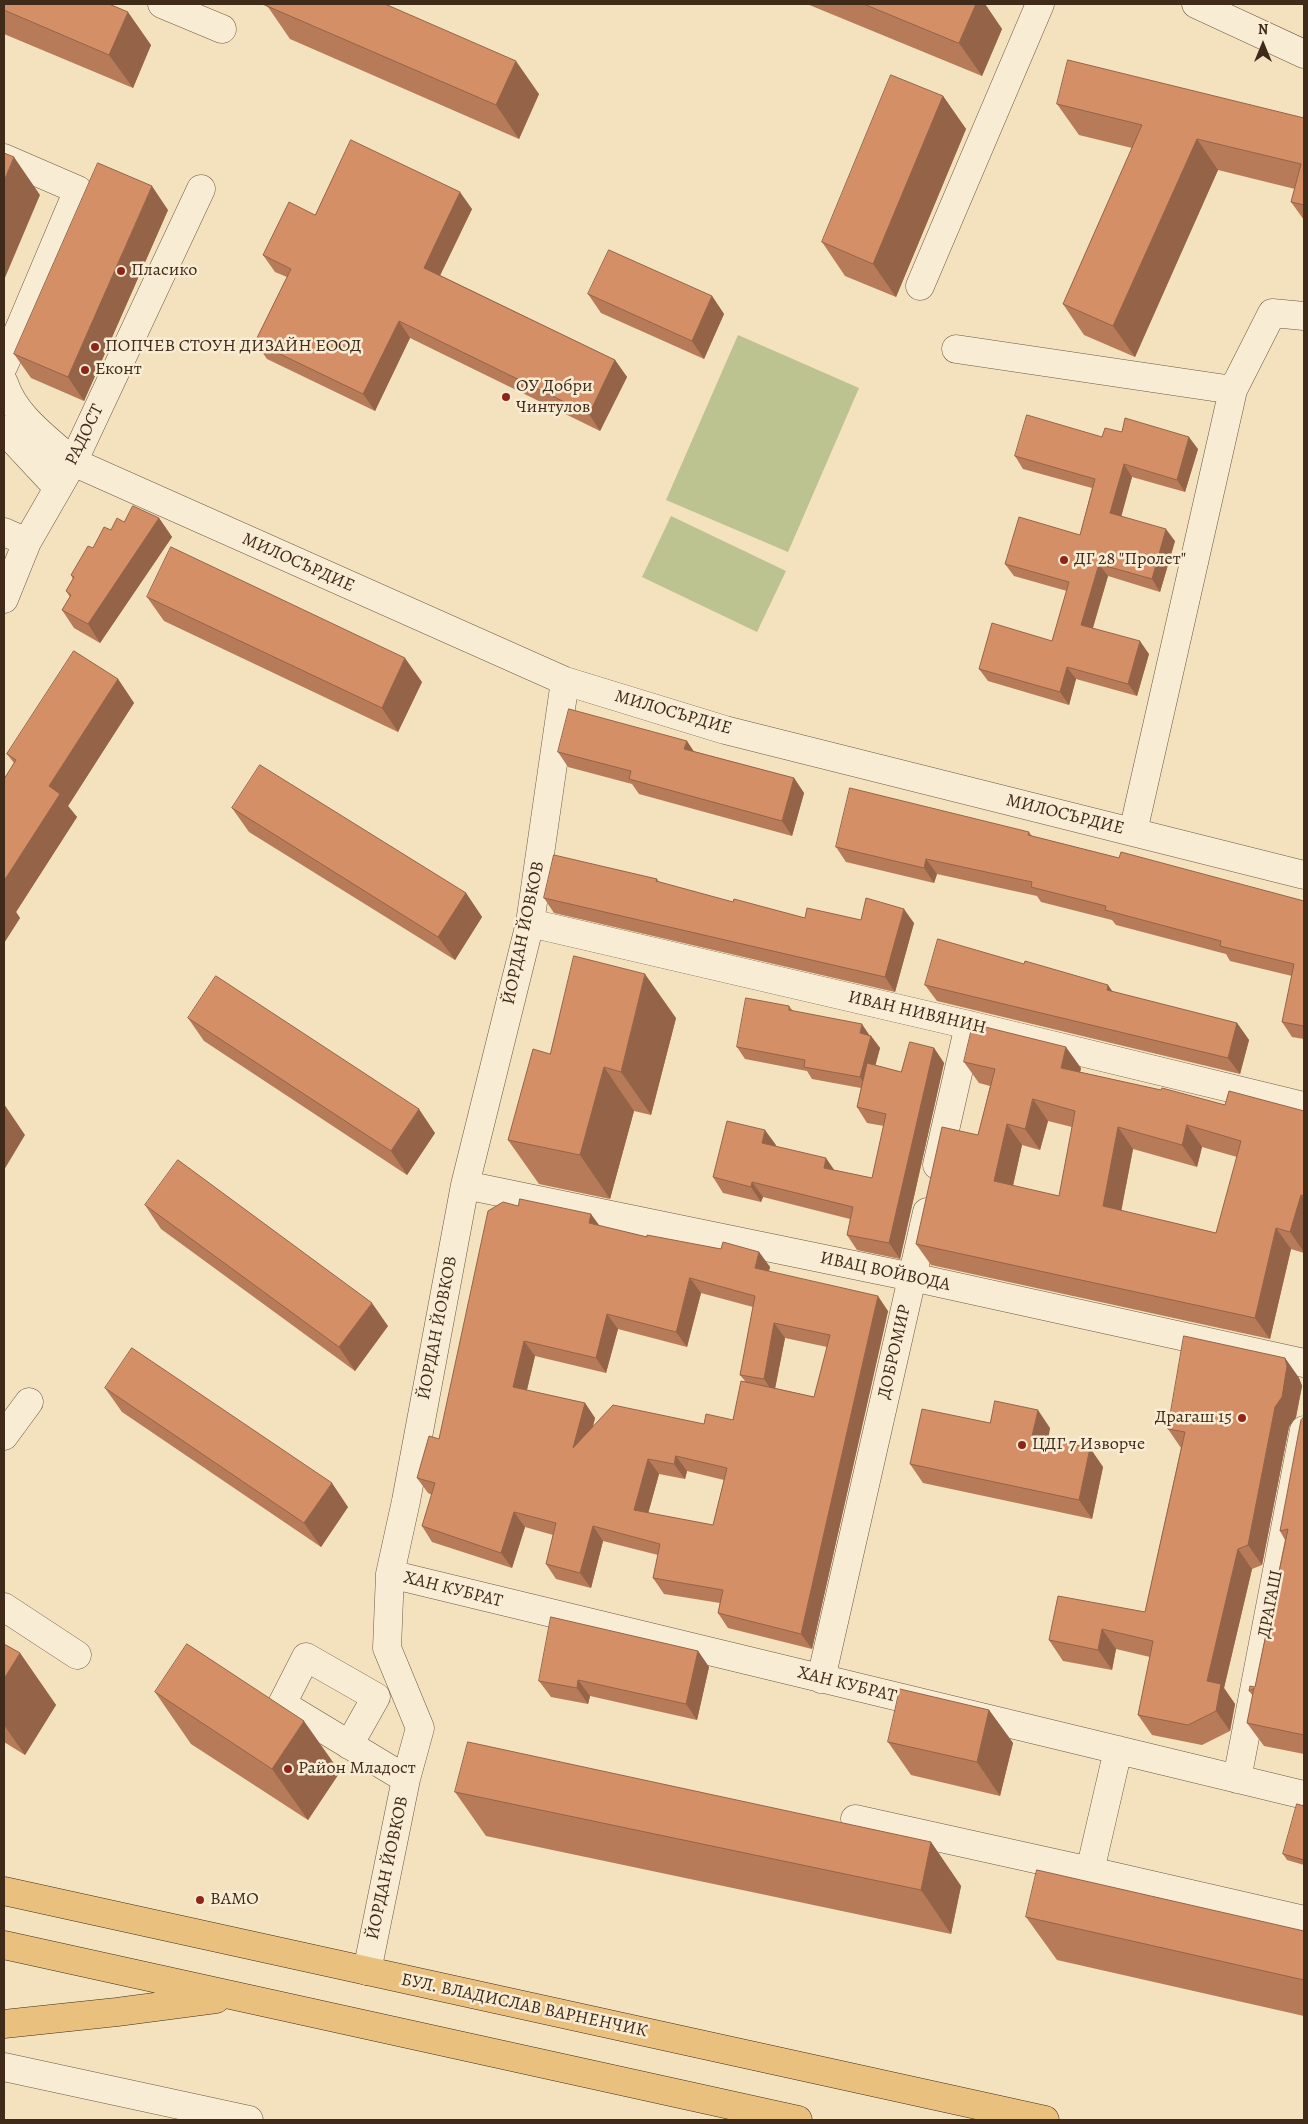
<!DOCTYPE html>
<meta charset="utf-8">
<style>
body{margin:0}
#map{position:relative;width:1308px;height:2124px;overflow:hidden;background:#f4e1bd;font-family:Alegreya,serif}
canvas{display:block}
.frame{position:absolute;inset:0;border:5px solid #402b1a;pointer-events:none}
.north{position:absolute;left:1238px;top:20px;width:50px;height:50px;-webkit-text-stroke:4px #f8ecd4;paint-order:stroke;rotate:0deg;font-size:14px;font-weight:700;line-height:20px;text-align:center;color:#402b1a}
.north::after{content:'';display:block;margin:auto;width:18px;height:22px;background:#402b1a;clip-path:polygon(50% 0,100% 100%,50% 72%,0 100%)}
</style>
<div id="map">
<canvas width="1308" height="2124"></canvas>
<div class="frame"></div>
<div class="north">N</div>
</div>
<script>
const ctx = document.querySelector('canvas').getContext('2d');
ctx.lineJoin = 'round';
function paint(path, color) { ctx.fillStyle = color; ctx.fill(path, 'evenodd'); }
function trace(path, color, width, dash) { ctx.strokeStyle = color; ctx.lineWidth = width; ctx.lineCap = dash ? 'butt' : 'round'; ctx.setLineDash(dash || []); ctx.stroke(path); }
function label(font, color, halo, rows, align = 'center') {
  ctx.font = font + ' Alegreya,serif'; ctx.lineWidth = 5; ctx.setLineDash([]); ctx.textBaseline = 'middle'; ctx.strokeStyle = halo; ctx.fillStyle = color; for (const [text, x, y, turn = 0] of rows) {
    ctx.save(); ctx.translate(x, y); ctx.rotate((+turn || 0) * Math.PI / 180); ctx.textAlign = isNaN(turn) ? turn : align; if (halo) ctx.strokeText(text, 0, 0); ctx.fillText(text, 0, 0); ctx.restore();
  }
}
paint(new Path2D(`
 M 738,335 L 859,388 L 788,552 L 666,500 Z
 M 671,516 L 786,571 L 757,632 L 642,577 Z`), '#bcc290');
const minor = new Path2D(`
 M 162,4 L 222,29
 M 1196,4 L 1304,54
 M 4,158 L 78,190 L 4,365
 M 920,286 L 1040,4
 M 956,349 L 1233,390 L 1272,313 L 1304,316
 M 4,383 C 15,417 47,438 73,462 L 565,681 L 725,730 L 1304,875
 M 4,430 L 58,488
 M 4,532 L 27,542
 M 4,599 L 27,542 L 73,462 L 201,189
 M 1133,832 L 1233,390
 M 530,923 L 969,1025 L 1304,1106
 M 937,1165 L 969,1025
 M 465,1185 L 912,1277 L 1304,1363
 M 4,1436 L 29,1402
 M 390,1574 L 1304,1795
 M 4,1607 L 77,1655
 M 821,1679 L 927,1212
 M 349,1745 L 376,1697 L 306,1657 L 282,1704 L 406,1779
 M 1118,1750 L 1090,1871 L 1304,1920
 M 1237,1779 L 1304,1430
 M 855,1819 L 1090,1871
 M 367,1971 L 406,1779 L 420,1728 L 387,1648 L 390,1574 L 406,1501 L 465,1185 L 530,923 L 565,681
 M 4,2067 L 249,2120`);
const major = new Path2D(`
 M 4,1891 L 1045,2120
 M 4,1945 L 798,2120
 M 4,2024 L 117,2012 L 216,1999`);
trace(minor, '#6d5843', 29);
trace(major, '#402b1a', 29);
trace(minor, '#f8ecd4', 28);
trace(major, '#eac07e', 28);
paint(new Path2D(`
 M 4,4 L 151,45 L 133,88 L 4,34 Z
 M 261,4 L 385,4 L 539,94 L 519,139 L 290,39 L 268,7 Z
 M 807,4 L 985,4 L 1002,29 L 982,76 Z
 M 943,96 L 966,129 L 896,297 L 845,276 L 822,242 Z
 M 1057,104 L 1304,118 L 1304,220 L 1291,202 L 1295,189 L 1218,170 L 1135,357 L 1084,335 L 1063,304 L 1132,148 L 1079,135 Z
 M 472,209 L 440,275 L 615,360 L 627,377 L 600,431 L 410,338 L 375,411 L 267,359 L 255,342 L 287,277 L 275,272 L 263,255 L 315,215 Z
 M 168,210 L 84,401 L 31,378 L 14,354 Z
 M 588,294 L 712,296 L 724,314 L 704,359 L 601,313 Z
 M 1122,432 L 1198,449 L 1185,492 L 1132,477 L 1121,516 L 1175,541 L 1160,592 L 1108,576 L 1093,628 L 1149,654 L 1137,696 L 1076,679 L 1069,705 L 988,681 L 979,669 L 1052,641 L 1067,591 L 1014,576 L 1005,564 L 1080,535 L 1092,488 L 1023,469 L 1015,456 Z
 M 159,518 L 172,537 L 100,643 L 74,628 L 62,610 L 70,597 L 66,591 L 73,579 L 71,575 L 93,548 L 111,530 L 124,522 Z
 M 147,597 L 422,682 L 398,732 L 164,621 Z
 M 118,679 L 134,703 L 68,806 L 77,817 L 16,912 L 20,918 L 4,943 L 14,763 L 7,754 Z
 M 693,751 L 794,778 L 804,793 L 792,836 L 639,794 L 632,784 L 568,767 L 558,752 Z
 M 232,808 L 466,893 L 482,917 L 455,960 L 249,832 Z
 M 1029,832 L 1032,836 L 1119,858 L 1304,901 L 1304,1039 L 1292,1037 L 1282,1022 L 1292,976 L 1230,961 L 1226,954 L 1116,925 L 1112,920 L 1041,902 L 1037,896 L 937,874 L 934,883 L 846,862 L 836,847 Z
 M 657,879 L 659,882 L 733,902 L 805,918 L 861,920 L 914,923 L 895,992 L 554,913 L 544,898 Z
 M 925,985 L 1112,992 L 1237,1023 L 1249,1040 L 1240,1074 L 937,1001 Z
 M 789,1006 L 793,1011 L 871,1036 L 880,1048 L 875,1065 L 901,1072 L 934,1048 L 944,1063 L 900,1259 L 857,1250 L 847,1235 L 850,1219 L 763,1197 L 761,1202 L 723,1193 L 713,1177 L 776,1145 L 775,1146 L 834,1170 L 872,1178 L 884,1126 L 867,1123 L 857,1107 L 861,1088 L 812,1079 L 807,1071 L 745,1059 L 737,1047 Z
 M 188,1018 L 435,1133 L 407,1175 L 204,1041 Z
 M 676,1018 L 651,1115 L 634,1111 L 610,1199 L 539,1184 L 508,1140 L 550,1054 Z
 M 964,1062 L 1081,1068 L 1080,1072 L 1225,1105 L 1304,1111 L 1304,1253 L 1291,1249 L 1270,1339 L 931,1265 L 916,1244 L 978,1135 L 990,1086 L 979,1083 ZM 1048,1121 L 1072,1127 L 1059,1196 L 1013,1186 L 1022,1145 L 1040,1150 ZM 1202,1147 L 1237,1157 L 1216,1233 L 1121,1211 L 1133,1149 L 1197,1167 Z
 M 145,1205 L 388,1326 L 355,1371 L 161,1229 Z
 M 518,1206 L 647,1237 L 721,1249 L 759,1252 L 770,1267 L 769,1271 L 888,1311 L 812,1649 L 728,1628 L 718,1613 L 720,1603 L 664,1594 L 653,1578 L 658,1555 L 603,1541 L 591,1588 L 556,1579 L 546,1564 L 553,1535 L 525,1527 L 512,1568 L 432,1542 L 422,1526 L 432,1495 L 428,1493 L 417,1478 L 439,1439 ZM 701,1293 L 753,1307 L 740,1375 L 745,1381 L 733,1420 L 704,1424 L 593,1426 L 595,1418 L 585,1403 L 527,1390 L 535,1356 L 606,1373 L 618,1329 L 687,1347 ZM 785,1338 L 827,1347 L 814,1397 L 775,1388 ZM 687,1471 L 724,1480 L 713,1525 L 648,1513 L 659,1474 L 685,1479 Z
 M 1285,1358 L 1299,1378 L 1302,1386 L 1296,1417 L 1289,1427 L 1262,1565 L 1252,1569 L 1224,1688 L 1235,1704 L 1230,1731 L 1202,1745 L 1152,1735 L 1138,1715 L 1150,1657 L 1116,1649 L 1112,1670 L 1063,1661 L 1049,1640 L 1145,1612 L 1181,1448 L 1168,1429 Z
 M 105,1388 L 348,1507 L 321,1547 L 122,1412 Z
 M 1304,1417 L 1304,1754 L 1264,1746 L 1247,1723 L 1253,1696 L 1249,1691 L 1255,1687 L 1285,1540 L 1280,1531 Z
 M 990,1423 L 1050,1428 L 1048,1440 L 1090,1448 L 1103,1467 L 1092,1519 L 923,1483 L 910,1464 Z
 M 4,1644 L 20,1653 L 56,1705 L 25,1755 L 4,1742 Z
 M 698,1651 L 709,1667 L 697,1720 L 590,1696 L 588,1704 L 551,1697 L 539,1681 Z
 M 155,1692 L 340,1772 L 308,1820 L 191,1744 Z
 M 989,1710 L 1013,1743 L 1000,1796 L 911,1775 L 888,1742 Z
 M 455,1792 L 931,1842 L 961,1886 L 951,1934 L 486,1836 Z
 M 1304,1806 L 1304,1865 L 1287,1860 L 1283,1854 Z
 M 1026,1917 L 1304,1931 L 1304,2016 L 1057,1960 Z`), '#b77b59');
paint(new Path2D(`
 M 976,4 L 985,4 L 1002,29 L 982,76 L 959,43 Z
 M 128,12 L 151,45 L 133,88 L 109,55 Z
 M 516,61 L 539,94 L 519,139 L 496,105 Z
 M 943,96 L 966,129 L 896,297 L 873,264 Z
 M 1197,139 L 1218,170 L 1135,357 L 1113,326 Z
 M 14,157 L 40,195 L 4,280 L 4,181 Z
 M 152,186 L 168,210 L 84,401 L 68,377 Z
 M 460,192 L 472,209 L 436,284 L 424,268 Z
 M 712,296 L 724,314 L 704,359 L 692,341 Z
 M 399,321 L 410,338 L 375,411 L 363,394 Z
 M 615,360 L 627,377 L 600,431 L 589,414 Z
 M 1189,437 L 1198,449 L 1185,492 L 1177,480 Z
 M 1124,464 L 1132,477 L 1119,525 L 1110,513 Z
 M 159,518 L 172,537 L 100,643 L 88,624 Z
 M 1166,529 L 1175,541 L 1160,592 L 1152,579 Z
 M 1099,564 L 1108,576 L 1090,637 L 1081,625 Z
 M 1140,641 L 1149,654 L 1137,696 L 1128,684 Z
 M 405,658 L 422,682 L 398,732 L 382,708 Z
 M 1067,667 L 1076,679 L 1069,705 L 1060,692 Z
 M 118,679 L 134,703 L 68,806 L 77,817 L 16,912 L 20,918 L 4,943 L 4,881 L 49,786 Z
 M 687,741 L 697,756 L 684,749 Z
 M 794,778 L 804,793 L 792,836 L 782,821 Z
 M 926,859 L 937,874 L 934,883 L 924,868 Z
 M 466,893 L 482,917 L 455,960 L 438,937 Z
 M 904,909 L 914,923 L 895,992 L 885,977 Z
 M 645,974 L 676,1018 L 651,1115 L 621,1072 Z
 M 1108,985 L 1120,1002 L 1107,990 Z
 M 1237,1023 L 1249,1040 L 1240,1074 L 1228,1058 Z
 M 862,1024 L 870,1036 L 860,1033 Z
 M 871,1036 L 880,1048 L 869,1090 L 860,1077 Z
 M 1066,1047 L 1081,1068 L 1076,1089 L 1061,1068 Z
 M 934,1048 L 944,1063 L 900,1259 L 889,1243 Z
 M 604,1067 L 634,1111 L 610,1199 L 580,1155 Z
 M 1033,1099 L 1048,1121 L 1040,1150 L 1025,1129 Z
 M 4,1104 L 25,1135 L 4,1170 Z
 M 419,1109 L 435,1133 L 407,1175 L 391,1151 Z
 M 1007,1124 L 1022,1145 L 1009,1203 L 994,1181 Z
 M 1187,1125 L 1202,1147 L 1197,1167 L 1182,1145 Z
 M 1118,1127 L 1133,1149 L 1118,1228 L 1103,1206 Z
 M 765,1130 L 776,1145 L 772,1158 L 762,1143 Z
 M 826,1158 L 837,1174 L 824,1168 Z
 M 752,1182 L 763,1197 L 761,1202 L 751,1187 Z
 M 1301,1195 L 1304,1199 L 1304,1252 L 1290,1232 Z
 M 591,1214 L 602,1229 L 589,1223 Z
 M 1276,1228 L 1291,1249 L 1270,1339 L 1255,1318 Z
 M 759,1252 L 770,1267 L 765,1283 L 755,1268 Z
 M 690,1278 L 701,1293 L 687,1347 L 676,1332 Z
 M 878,1296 L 888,1311 L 812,1649 L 801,1634 Z
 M 372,1303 L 388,1326 L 355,1371 L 339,1347 Z
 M 607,1314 L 618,1329 L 606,1373 L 596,1358 Z
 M 774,1323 L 785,1338 L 774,1394 L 764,1379 Z
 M 524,1341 L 535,1356 L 524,1402 L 513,1387 Z
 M 1285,1358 L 1299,1378 L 1302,1386 L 1296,1417 L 1289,1427 L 1262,1565 L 1248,1545 L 1275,1407 Z
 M 585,1403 L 595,1418 L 584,1463 L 573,1448 Z
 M 1038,1410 L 1050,1428 L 1045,1455 L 1032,1436 Z
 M 1090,1448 L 1103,1467 L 1092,1519 L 1079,1500 Z
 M 676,1456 L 687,1471 L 685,1479 L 674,1464 Z
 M 648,1459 L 659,1474 L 645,1525 L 634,1510 Z
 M 332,1483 L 348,1507 L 321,1547 L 304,1523 Z
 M 514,1512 L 525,1527 L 512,1568 L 501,1553 Z
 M 593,1526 L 603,1541 L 591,1588 L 580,1573 Z
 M 1238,1549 L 1252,1569 L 1224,1688 L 1235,1704 L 1230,1731 L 1216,1711 L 1207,1681 Z
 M 1102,1629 L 1116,1649 L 1112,1670 L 1098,1650 Z
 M 698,1651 L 709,1667 L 697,1720 L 686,1704 Z
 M 20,1653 L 56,1705 L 25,1755 L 4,1725 L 4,1679 Z
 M 578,1680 L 590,1696 L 588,1704 L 577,1688 Z
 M 989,1710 L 1013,1743 L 1000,1796 L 977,1762 Z
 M 304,1721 L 340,1772 L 308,1820 L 272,1769 Z
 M 931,1842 L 961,1886 L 951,1934 L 921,1890 Z`), '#956448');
const building = new Path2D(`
 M 4,4 L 109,4 L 128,12 L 109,55 L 4,10 Z
 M 268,4 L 385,4 L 516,61 L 496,105 L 267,6 Z
 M 864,4 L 976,4 L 959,43 Z
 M 1068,60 L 1304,118 L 1304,205 L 1291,202 L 1301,164 L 1197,139 L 1113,326 L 1063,304 L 1142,125 L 1057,104 Z
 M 891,75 L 943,96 L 873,264 L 822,242 Z
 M 351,140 L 460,192 L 424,268 L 615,360 L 589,414 L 399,321 L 363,394 L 255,342 L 291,269 L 263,255 L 289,202 L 315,215 Z
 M 4,153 L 14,157 L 4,181 Z
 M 98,163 L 152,186 L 68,377 L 14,354 Z
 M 609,250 L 712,296 L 692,341 L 588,294 Z
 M 1027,415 L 1102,437 L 1105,428 L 1122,432 L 1125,418 L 1189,437 L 1177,480 L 1124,464 L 1110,513 L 1166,529 L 1152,579 L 1099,564 L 1081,625 L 1140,641 L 1128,684 L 1067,667 L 1060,692 L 979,669 L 992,623 L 1052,641 L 1069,582 L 1005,564 L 1019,517 L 1080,535 L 1095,479 L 1015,456 Z
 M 133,506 L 159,518 L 88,624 L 62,610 L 71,595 L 66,591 L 74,577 L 71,575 L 88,546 L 93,548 L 104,527 L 111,530 L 117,518 L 124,522 Z
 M 171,547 L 405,658 L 382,708 L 147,597 Z
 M 74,651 L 118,679 L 49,786 L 60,794 L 4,881 L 4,779 L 16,760 L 7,754 Z
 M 569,709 L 687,741 L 684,749 L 794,778 L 782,821 L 629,779 L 631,771 L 558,752 Z
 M 260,765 L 466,893 L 438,937 L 232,808 Z
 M 850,788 L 1029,832 L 1028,835 L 1119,858 L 1121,852 L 1304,901 L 1304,1026 L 1282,1022 L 1294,964 L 1220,946 L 1221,941 L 1105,910 L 1106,906 L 1031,887 L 1032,882 L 926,859 L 924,868 L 836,847 Z
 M 554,855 L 657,879 L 656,881 L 733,902 L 734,899 L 805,918 L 807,908 L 861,920 L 866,898 L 904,909 L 885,977 L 544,898 Z
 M 938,939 L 1024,964 L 1025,961 L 1108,985 L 1107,990 L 1237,1023 L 1228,1058 L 925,985 Z
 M 574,956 L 645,974 L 621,1072 L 604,1067 L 580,1155 L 508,1140 L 533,1049 L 550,1054 Z
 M 216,976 L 419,1109 L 391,1151 L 188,1018 Z
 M 746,998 L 789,1006 L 789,1010 L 862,1024 L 860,1033 L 871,1036 L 860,1077 L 804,1067 L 805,1060 L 737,1047 Z
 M 973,1024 L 1066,1047 L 1061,1068 L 1161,1090 L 1162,1088 L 1225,1105 L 1229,1091 L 1304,1111 L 1304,1196 L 1301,1195 L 1290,1232 L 1276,1228 L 1255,1318 L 916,1244 L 942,1127 L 978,1135 L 995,1069 L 964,1062 ZM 1033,1099 L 1075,1111 L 1059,1196 L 994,1181 L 1007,1124 L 1025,1129 ZM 1187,1125 L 1241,1141 L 1216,1233 L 1103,1206 L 1118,1127 L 1182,1145 Z
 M 910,1042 L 934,1048 L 889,1243 L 847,1235 L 853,1207 L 752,1182 L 751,1187 L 713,1177 L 727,1121 L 765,1130 L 762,1143 L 826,1158 L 824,1168 L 872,1178 L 886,1114 L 857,1107 L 867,1063 L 901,1072 Z
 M 178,1160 L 372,1303 L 339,1347 L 145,1205 Z
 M 520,1199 L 591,1214 L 589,1223 L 647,1237 L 647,1235 L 721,1249 L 723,1242 L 759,1252 L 755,1268 L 878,1296 L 801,1634 L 718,1613 L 723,1590 L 653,1578 L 660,1544 L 593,1526 L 580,1573 L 546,1564 L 556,1523 L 514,1512 L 501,1553 L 422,1526 L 435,1483 L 417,1478 L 429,1436 L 439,1439 L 488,1211 L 503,1202 L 518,1206 ZM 690,1278 L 755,1296 L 740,1375 L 764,1379 L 774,1323 L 830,1335 L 814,1397 L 741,1381 L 733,1420 L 706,1414 L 704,1424 L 613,1405 L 573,1448 L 585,1403 L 513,1387 L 524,1341 L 596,1358 L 607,1314 L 676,1332 ZM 676,1456 L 727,1468 L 713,1525 L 634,1510 L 648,1459 L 674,1464 Z
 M 1184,1336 L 1285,1358 L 1287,1366 L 1282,1397 L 1275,1407 L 1248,1545 L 1238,1549 L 1207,1681 L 1221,1684 L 1216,1711 L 1188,1725 L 1138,1715 L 1153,1641 L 1102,1629 L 1098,1650 L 1049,1640 L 1058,1596 L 1145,1612 L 1185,1432 L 1168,1429 Z
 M 132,1348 L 332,1483 L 304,1523 L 105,1388 Z
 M 995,1401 L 1038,1410 L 1032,1436 L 1090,1448 L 1079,1500 L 910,1464 L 922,1409 L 990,1423 Z
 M 1304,1417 L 1304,1735 L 1247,1723 L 1254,1688 L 1249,1691 L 1250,1686 L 1255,1687 L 1288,1529 L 1280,1531 L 1301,1420 Z
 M 551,1617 L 698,1651 L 686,1704 L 578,1680 L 577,1688 L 539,1681 Z
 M 4,1644 L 20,1653 L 4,1679 Z
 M 187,1644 L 304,1721 L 272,1769 L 155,1692 Z
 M 900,1689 L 989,1710 L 977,1762 L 888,1742 Z
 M 468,1742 L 931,1842 L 921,1890 L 455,1792 Z
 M 1297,1804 L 1304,1806 L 1304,1860 L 1283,1854 Z
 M 1037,1870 L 1304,1931 L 1304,1980 L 1026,1917 Z`);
paint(building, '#d58f67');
trace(building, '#956448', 1);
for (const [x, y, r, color] of [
 [121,271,5,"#8f2418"],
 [95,347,5,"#8f2418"],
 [85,370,5,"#8f2418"],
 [506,397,5,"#8f2418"],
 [1064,560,5,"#8f2418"],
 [1242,1418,5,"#8f2418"],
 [1022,1445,5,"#8f2418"],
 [288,1769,5,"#8f2418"],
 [200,1900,5,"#8f2418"]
]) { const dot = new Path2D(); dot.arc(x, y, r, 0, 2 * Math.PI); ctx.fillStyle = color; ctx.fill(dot); trace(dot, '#f8ecd4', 2); }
label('18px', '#402b1a', '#f8ecd4', [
 ["Пласико",131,271],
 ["ПОПЧЕВ СТОУН ДИЗАЙН ЕООД",105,347],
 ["Еконт",95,370],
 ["ОУ Добри",516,387],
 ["Чинтулов",516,408],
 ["ДГ 28 \"Пролет\"",1074,560],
 ["Драгаш 15",1232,1418,"right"],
 ["ЦДГ 7 Изворче",1032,1445],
 ["Район Младост",298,1769],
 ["ВАМО",210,1900]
], 'left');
label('18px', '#402b1a', '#f8ecd4', [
 ["РАДОСТ",85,435,-64],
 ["МИЛОСЪРДИЕ",298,563,24],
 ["МИЛОСЪРДИЕ",673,713,16],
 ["МИЛОСЪРДИЕ",1065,815,14],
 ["ЙОРДАН ЙОВКОВ",524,933,-78],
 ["ИВАН НИВЯНИН",917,1013,13],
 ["ИВАЦ ВОЙВОДА",885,1272,12],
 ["ЙОРДАН ЙОВКОВ",438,1328,-79],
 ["ДОБРОМИР",895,1352,-77],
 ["ХАН КУБРАТ",453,1590,14],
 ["ДРАГАШ",1271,1604,-79],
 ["ХАН КУБРАТ",847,1685,14],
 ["ЙОРДАН ЙОВКОВ",388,1868,-78],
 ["БУЛ. ВЛАДИСЛАВ ВАРНЕНЧИК",524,2006,12]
]);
</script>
